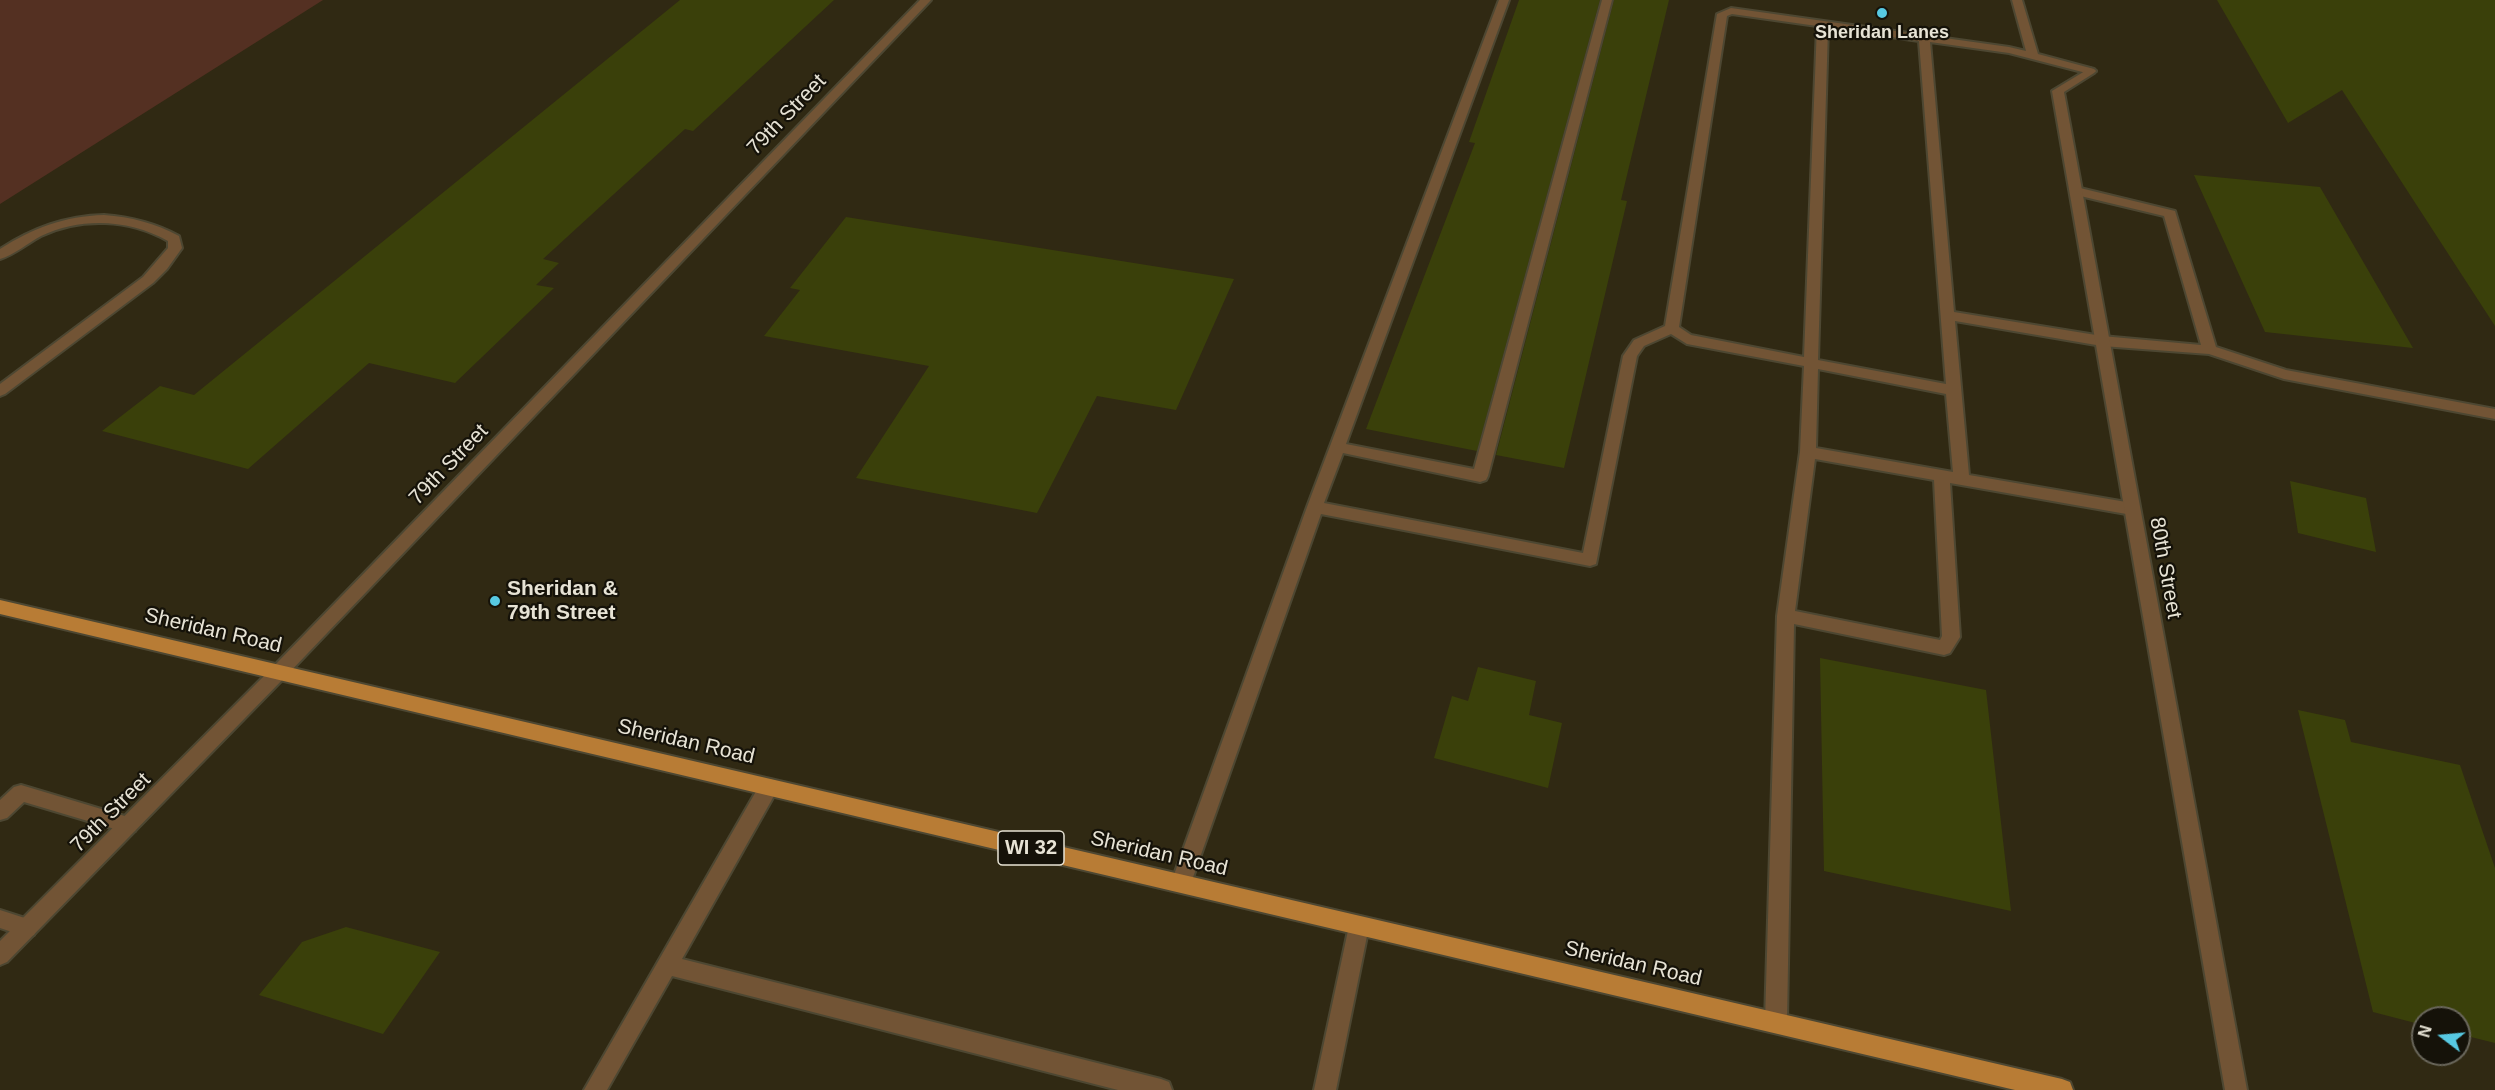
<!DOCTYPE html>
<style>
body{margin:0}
#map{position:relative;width:2495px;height:1090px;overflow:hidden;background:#302913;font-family:Arial,sans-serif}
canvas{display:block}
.north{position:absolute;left:2411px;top:1006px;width:60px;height:60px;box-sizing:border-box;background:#151209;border:2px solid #69665b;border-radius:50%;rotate:286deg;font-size:16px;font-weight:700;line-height:24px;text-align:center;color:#e7e3d5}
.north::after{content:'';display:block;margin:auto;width:21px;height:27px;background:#57c9e2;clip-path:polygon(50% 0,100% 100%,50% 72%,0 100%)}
</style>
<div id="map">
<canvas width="2495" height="1090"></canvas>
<div class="north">N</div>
</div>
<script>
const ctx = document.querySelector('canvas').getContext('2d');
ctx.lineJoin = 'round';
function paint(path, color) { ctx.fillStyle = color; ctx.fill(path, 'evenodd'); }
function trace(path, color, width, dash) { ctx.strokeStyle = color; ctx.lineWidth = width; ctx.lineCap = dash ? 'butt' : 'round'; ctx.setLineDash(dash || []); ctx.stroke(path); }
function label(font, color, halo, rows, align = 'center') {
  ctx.font = font + ' Arial,sans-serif'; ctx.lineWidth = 4.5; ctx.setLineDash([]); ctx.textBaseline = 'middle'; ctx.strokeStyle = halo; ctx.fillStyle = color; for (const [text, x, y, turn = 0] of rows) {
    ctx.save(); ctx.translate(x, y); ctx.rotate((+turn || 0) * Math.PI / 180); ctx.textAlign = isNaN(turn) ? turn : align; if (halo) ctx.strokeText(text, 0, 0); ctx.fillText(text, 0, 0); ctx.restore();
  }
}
paint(new Path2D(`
 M 0,0 L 323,0 L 0,204 Z`), '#543022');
paint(new Path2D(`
 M 680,0 L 834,0 L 693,131 L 685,129 L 543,259 L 559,263 L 536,285 L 554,288 L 455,383 L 369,363 L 248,469 L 102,431 L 160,386 L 194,395 Z
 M 1519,0 L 1600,0 L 1477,451 L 1366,429 L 1475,143 L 1469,142 Z
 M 1614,0 L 1669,0 L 1621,200 L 1627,201 L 1564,468 L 1496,455 Z
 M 2217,0 L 2495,0 L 2495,326 L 2342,90 L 2288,123 Z
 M 2194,175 L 2320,187 L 2413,348 L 2265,332 Z
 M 846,217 L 1234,279 L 1176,410 L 1097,396 L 1037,513 L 856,478 L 929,366 L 764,336 L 800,290 L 790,288 Z
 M 2290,481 L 2366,498 L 2376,552 L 2298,533 Z
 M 1820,658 L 1986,690 L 2011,911 L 1824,871 Z
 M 1478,667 L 1536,681 L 1529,715 L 1562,723 L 1548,788 L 1434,758 L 1452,696 L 1468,701 Z
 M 2298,710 L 2345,720 L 2351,742 L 2460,765 L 2495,868 L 2495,1043 L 2459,1034 L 2459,1018 L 2423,1018 L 2423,1025 L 2373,1012 Z
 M 346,927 L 440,952 L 383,1034 L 259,995 L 302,942 Z`), '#3a400a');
const service = new Path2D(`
 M 1499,0 L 1509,0 L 1346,444 L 1474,469 L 1602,0 L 1612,0 L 1488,476 L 1486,480 L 1480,482 L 1343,453 L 1324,503 L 1583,553 L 1623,356 L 1634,340 L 1665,326 L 1717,14 L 1731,8 L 2009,47 L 2026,51 L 2012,0 L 2022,0 L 2038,54 L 2094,69 L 2096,71 L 2090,74 L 2009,53 L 1930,42 L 1954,312 L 2102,336 L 2201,345 L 2164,216 L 2072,194 L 2070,191 L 2076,187 L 2175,211 L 2216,347 L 2286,370 L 2495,409 L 2495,419 L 2284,379 L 2209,354 L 2102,346 L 1955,321 L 1969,475 L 2132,503 L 2138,505 L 2140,509 L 2138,513 L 2132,515 L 1950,483 L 1960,637 L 1950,653 L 1944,655 L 1794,624 L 1787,1021 L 1784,1028 L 1776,1031 L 1768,1028 L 1765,1021 L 1777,616 L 1800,452 L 1804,366 L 1687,344 L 1671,334 L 1644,346 L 1637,356 L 1596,564 L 1590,566 L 1321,514 L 1191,883 L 1188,889 L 1181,892 L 1174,889 L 1171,883 L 1307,507 ZM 1732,14 L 1817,26 L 1804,357 L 1691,335 L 1679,327 L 1727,16 ZM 1828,28 L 1919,41 L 1946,384 L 1818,360 ZM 1818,369 L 1946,394 L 1953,472 L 1816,448 ZM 1815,459 L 1934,480 L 1942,636 L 1940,640 L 1795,611 Z
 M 104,215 C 131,217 155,223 179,236 L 182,248 L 167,269 L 153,283 L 5,394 L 0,396 L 0,384 L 143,277 L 168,248 L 168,241 C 129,219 81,217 41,236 C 28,243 14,255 0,259 L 0,249 C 33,228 65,216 104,215 Z
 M 769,779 L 776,781 L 779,787 L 682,959 L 1161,1079 L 1169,1082 L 1172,1090 L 1118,1090 L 672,976 L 607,1090 L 584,1090 L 762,781 Z
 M 21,785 L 128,817 L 135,819 L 138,825 L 135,831 L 128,833 L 24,802 L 7,818 L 0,820 L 0,800 L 14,787 Z
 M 0,910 L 34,921 L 37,928 L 34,935 L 27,937 L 0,928 Z
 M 1359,917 L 1366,919 L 1369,926 L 1336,1090 L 1314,1090 L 1349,926 L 1352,919 Z`);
const minor = new Path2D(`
 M 920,0 L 931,0 L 286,676 L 7,962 L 0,965 L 0,941 L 274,666 Z
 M 2090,68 L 2096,71 L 2094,73 L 2064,92 L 2247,1090 L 2225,1090 L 2052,91 Z`);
const primary = new Path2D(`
 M 0,600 L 2062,1079 L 2070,1082 L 2073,1090 L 2015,1090 L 0,614 Z`);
trace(service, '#4d4732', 4);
trace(minor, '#4d4732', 4);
trace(primary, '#4d4732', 4);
paint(service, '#725435');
paint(minor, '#725435');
paint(primary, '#b87c35');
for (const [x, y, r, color] of [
 [1882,13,6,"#57c9e2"],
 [495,601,6,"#57c9e2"]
]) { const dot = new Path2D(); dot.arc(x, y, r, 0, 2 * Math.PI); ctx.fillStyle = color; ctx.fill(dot); trace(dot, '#151209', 2); }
label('bold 18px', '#e7e3d5', '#151209', [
 ["Sheridan Lanes",1882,33]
]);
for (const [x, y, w] of [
 [1031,848,66]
]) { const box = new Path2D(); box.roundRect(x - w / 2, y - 17, w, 34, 4.5); ctx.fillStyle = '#151209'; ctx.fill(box); trace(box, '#e7e3d5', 1.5); }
label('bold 20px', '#e7e3d5', null, [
 ["WI 32",1031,848]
]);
label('21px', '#e7e3d5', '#151209', [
 ["79th Street",787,115,-46],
 ["79th Street",449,465,-46],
 ["80th Street",2165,568,80],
 ["Sheridan Road",213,631,13],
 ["Sheridan Road",686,742,13],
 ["79th Street",111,813,-45],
 ["Sheridan Road",1159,854,13],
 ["Sheridan Road",1633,964,13]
]);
label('bold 21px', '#e7e3d5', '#151209', [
 ["Sheridan &",507,589],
 ["79th Street",507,613]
], 'left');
</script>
